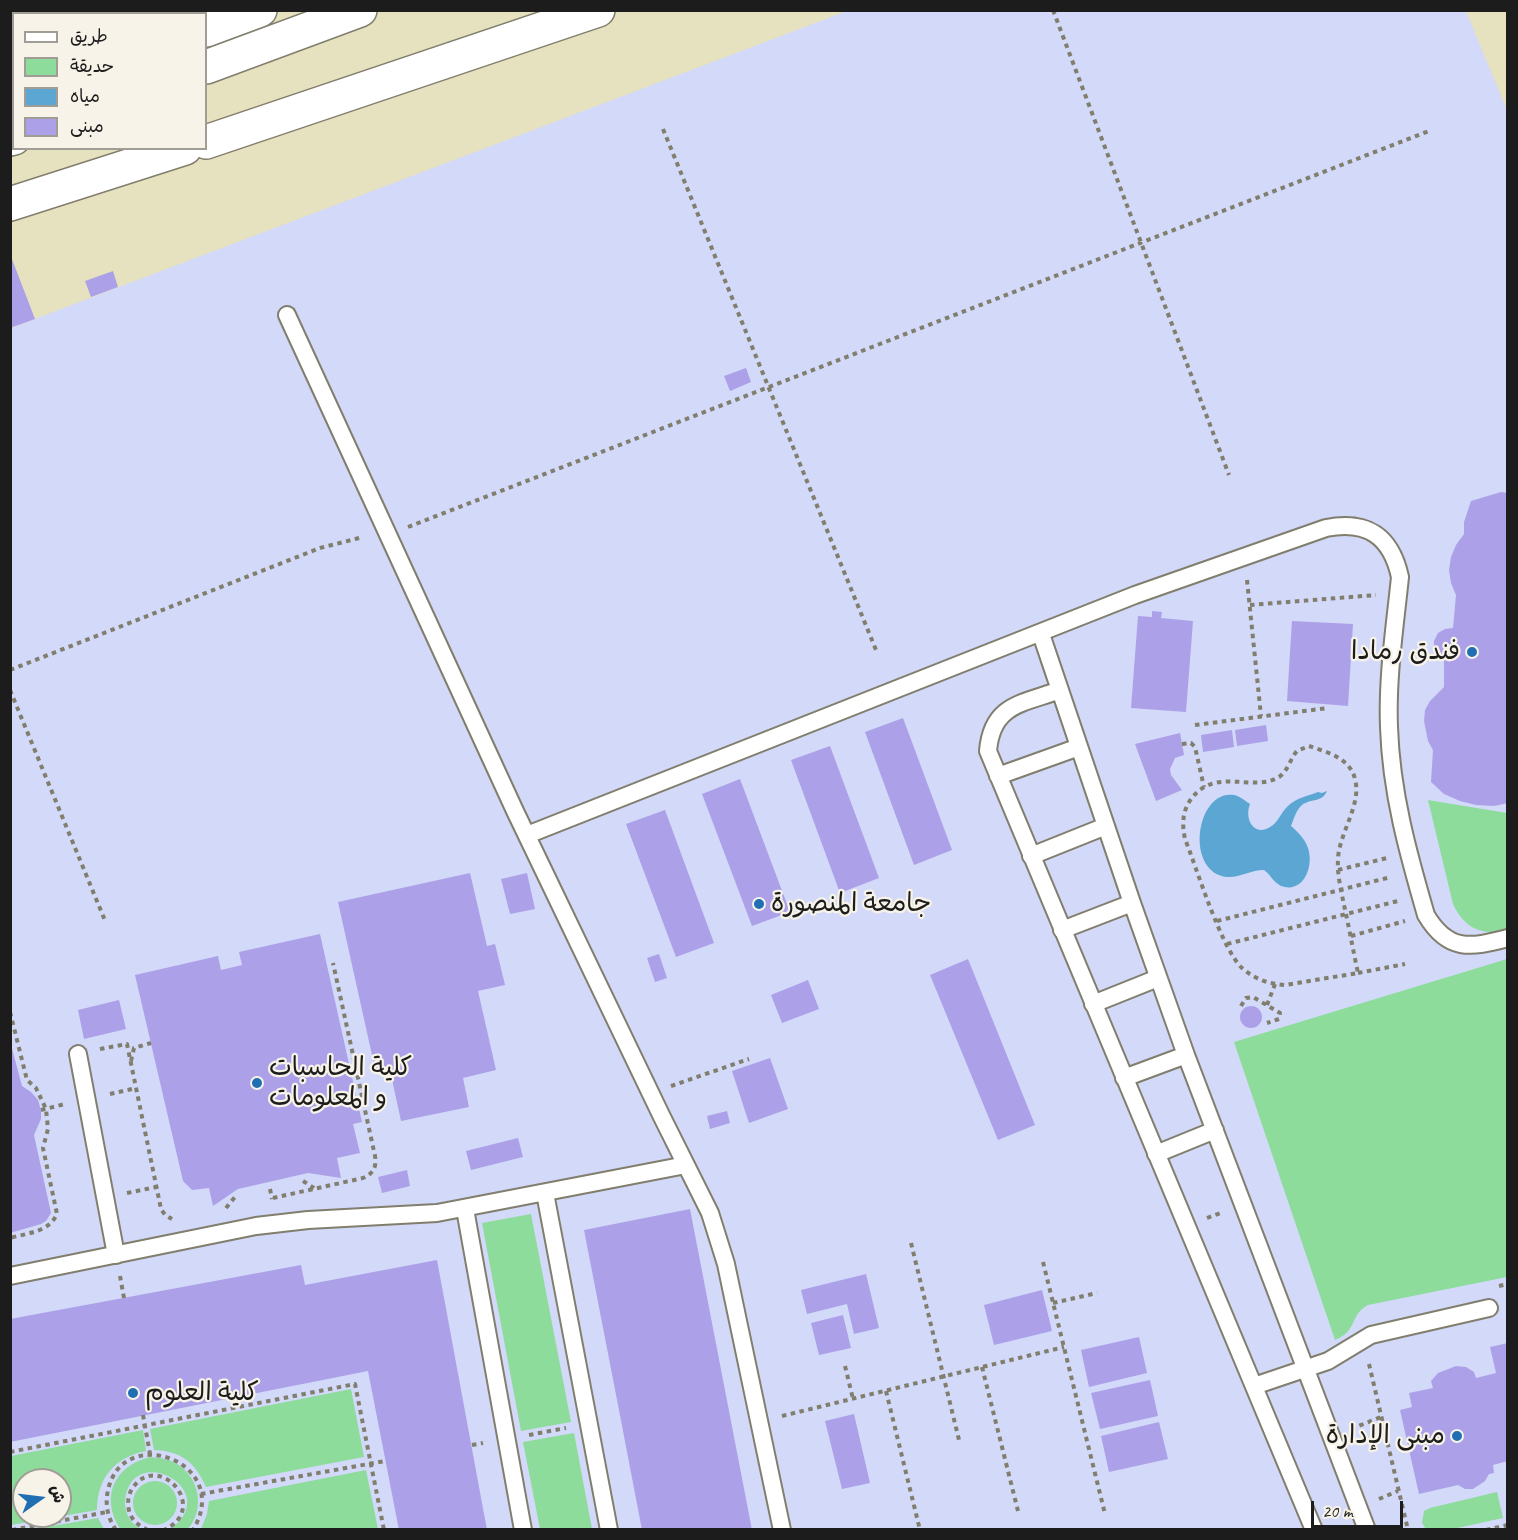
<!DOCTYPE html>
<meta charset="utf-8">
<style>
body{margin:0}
#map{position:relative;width:1518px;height:1540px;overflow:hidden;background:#e6e1be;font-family:Caveat,"Playpen Sans Arabic",sans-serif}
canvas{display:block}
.frame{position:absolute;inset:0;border:12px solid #1c1c1c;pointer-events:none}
.legend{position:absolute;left:12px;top:12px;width:195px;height:138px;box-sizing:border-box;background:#f7f3e8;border:2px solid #9f9d96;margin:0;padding:8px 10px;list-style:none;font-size:18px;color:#1c1c1c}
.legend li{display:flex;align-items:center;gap:12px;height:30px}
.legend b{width:30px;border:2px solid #9f9d96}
.north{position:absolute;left:12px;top:1468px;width:60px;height:60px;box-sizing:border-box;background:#f7f3e8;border:2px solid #9f9d96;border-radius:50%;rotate:76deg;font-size:16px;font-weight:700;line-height:24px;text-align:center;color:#1c1c1c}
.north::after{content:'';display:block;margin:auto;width:21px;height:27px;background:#1f6fb2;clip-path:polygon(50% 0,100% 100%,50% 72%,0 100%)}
.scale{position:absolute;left:1311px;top:1501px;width:92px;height:27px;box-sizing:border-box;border:3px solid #1c1c1c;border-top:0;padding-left:8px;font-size:18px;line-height:21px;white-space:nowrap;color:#1c1c1c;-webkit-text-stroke:4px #f7f3e8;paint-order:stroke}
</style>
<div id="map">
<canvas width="1518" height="1540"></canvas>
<div class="frame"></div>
<ul class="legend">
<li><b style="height:8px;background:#fff"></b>طريق</li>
<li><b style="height:16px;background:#8ddc9b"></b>حديقة</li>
<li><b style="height:16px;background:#5ca6d3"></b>مياه</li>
<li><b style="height:16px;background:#aca1e8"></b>مبنى</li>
</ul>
<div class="north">ش</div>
<div class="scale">20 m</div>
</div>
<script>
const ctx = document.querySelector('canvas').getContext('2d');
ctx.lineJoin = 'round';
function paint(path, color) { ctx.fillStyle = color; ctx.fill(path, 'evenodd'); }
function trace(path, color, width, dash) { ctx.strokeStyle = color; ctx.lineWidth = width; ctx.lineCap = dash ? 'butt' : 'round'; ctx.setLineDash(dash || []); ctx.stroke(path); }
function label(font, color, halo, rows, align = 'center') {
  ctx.font = font + ' Caveat,"Playpen Sans Arabic",sans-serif'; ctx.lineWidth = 4.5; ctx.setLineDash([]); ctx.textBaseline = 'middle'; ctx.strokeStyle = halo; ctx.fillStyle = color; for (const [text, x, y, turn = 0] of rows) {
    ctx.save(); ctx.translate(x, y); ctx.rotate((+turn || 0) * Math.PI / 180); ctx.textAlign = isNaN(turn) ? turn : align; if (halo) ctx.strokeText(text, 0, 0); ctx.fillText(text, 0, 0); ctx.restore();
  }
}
paint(new Path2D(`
 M 847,11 L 1466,11 L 1508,113 L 1507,1529 L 11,1530 L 11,328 ZM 24,1480 L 60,1480 L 60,1516 L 24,1516 Z`), '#d2d9f9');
paint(new Path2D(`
 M 1428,800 L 1507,813 L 1507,931 C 1481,935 1465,929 1453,904 Z
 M 1507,959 L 1507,1277 L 1368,1305 C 1349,1315 1358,1331 1335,1340 L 1234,1042 Z
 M 531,1214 L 571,1422 L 521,1431 L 482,1223 Z
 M 351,1389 L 364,1457 L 206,1487 C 195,1462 181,1451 154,1450 L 150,1429 Z
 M 143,1430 L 146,1451 C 115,1457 97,1478 97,1510 L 11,1525 L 11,1456 ZM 24,1480 L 60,1480 L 60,1516 L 24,1516 Z
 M 574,1433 L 592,1529 L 540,1529 L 523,1442 Z
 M 150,1457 C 160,1458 169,1459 177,1464 C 200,1478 205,1509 188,1529 L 171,1529 C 225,1488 128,1439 125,1503 C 125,1514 131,1524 141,1529 L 120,1529 C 100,1497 114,1466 150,1457 Z
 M 366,1470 L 378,1529 L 201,1529 L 207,1514 L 209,1501 Z
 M133 1503a22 22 0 1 1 44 0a22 22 0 1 1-44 0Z
 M 1497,1492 L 1503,1518 L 1453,1529 L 1426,1529 L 1422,1523 L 1424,1511 L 1430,1508 Z
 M 98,1518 L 104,1529 L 35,1529 Z`), '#8ddc9b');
paint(new Path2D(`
 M 1327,791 C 1322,803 1311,798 1302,805 C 1296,810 1294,819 1291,826 C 1298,832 1305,839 1308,848 C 1314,866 1304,894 1281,886 C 1273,882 1271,875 1264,870 C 1251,870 1239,878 1227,877 C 1184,872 1196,789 1234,795 C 1240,796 1245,801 1250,804 C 1244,819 1254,837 1270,827 C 1278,823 1281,812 1288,806 C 1296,798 1308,796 1318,792 L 1322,793 Z`), '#5ca6d3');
paint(new Path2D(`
 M 10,254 L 35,319 L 10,328 Z
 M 113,271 L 118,287 L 91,297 L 85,281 Z
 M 746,368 L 751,382 L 730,391 L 724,376 Z
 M 1501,492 L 1508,493 L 1508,803 L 1494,806 L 1476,805 L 1460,801 L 1444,794 L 1431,782 L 1433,750 L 1428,741 L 1424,721 L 1425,710 L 1430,701 L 1444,687 L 1444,661 L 1437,655 L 1434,648 L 1434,641 L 1438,633 L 1445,629 L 1453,628 L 1456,595 L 1451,583 L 1449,570 L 1451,557 L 1456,545 L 1464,534 L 1464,522 L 1471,501 Z
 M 1152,611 L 1162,612 L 1161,618 L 1193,621 L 1186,712 L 1131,708 L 1138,616 L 1152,617 Z
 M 1292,621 L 1353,624 L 1348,706 L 1287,701 Z
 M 903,718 L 952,850 L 914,865 L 865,732 Z
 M 1266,725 L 1268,741 L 1237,746 L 1235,730 Z
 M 1232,730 L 1234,747 L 1203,752 L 1201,735 Z
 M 1180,733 L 1184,755 L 1175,758 L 1170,769 L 1171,775 L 1182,790 L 1156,801 L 1135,744 Z
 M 830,746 L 879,878 L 840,893 L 791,760 Z
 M 740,779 L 790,912 L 752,926 L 702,794 Z
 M 665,810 L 714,943 L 676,957 L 626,824 Z
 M 470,873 L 487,946 L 495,944 L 505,985 L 478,991 L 496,1070 L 463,1078 L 469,1107 L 401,1121 L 390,1070 L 376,1073 L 338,902 Z
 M 527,873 L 535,909 L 510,914 L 501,879 Z
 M 320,934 L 362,1122 L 353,1124 L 360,1153 L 337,1158 L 341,1178 L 308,1173 L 238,1189 L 213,1206 L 209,1188 L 192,1190 L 183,1181 L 135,975 L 218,956 L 221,970 L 242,965 L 239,952 Z
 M 659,954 L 667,978 L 655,982 L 647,958 Z
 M 968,959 L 1035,1125 L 998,1140 L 930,975 Z
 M 808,980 L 819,1009 L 782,1023 L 771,995 Z
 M 119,1000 L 126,1029 L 84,1039 L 78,1010 Z
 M1240 1017a11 11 0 1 1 22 0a11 11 0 1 1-22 0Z
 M 10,1041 L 22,1086 L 31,1092 L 38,1100 L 41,1110 L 41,1119 L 34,1135 L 51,1213 L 46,1221 L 41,1224 L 10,1233 Z
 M 770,1058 L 788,1109 L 749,1123 L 732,1071 Z
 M 727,1111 L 730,1123 L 710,1129 L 707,1116 Z
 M 518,1138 L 523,1157 L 471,1170 L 466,1151 Z
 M 407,1170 L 410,1186 L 382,1193 L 378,1177 Z
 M 690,1209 L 752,1530 L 642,1530 L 618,1405 L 584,1230 Z
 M 437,1260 L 487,1530 L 399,1530 L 368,1371 L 10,1442 L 10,1319 L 301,1265 L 305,1285 Z
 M 866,1274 L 879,1328 L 854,1334 L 847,1304 L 807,1314 L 801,1290 Z
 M 1042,1290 L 1052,1331 L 994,1345 L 984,1305 Z
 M 843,1315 L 851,1348 L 819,1355 L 811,1323 Z
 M 1139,1337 L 1147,1373 L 1089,1387 L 1081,1350 Z
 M 1508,1343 L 1508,1461 L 1493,1465 L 1494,1473 L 1489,1474 L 1485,1481 L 1473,1489 L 1465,1489 L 1458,1485 L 1419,1494 L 1400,1410 L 1412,1407 L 1409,1393 L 1433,1388 L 1431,1381 L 1438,1373 L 1456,1366 L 1466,1367 L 1474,1372 L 1476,1378 L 1496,1373 L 1490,1347 Z
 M 1150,1380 L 1158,1416 L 1100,1429 L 1091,1393 Z
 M 854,1414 L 870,1483 L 842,1489 L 825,1421 Z
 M 1159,1422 L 1168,1459 L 1109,1472 L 1101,1436 Z`), '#aca1e8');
const service = new Path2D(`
 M 287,315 L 515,811 L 662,1117 L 710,1213 L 726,1264 L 782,1530
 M 1041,634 L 1132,903 L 1186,1055 L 1367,1530
 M 1060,690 C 1022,704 992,704 988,751 L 1314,1530
 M 998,776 L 1079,747
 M 527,835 L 1135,595 L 1326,528 C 1367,520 1391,536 1400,577 C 1395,626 1387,677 1389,727 C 1391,792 1408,853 1426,915 C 1448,952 1470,948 1508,938
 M 1031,856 L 1106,826
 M 1062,930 L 1132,903
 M 1093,1004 L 1158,978
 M 78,1054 L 116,1255
 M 1124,1078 L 1186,1055
 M 1156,1154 L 1215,1130
 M 545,1193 L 609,1530
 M 465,1209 L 523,1530
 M 10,1276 L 256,1226 L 308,1220 L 437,1213 L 686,1165
 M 1254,1386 L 1328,1361 L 1371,1335 L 1489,1308`);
const secondary = new Path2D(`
 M 206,142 L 598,10
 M 10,204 L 185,148`);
const trunk = new Path2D(`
 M 206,30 L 260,10
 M 206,67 L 360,10
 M 10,99 L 14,98
 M 10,139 L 14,138`);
trace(service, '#817e6d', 20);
trace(secondary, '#817e6d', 36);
trace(trunk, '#817e6d', 36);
trace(new Path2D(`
 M 1053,10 L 1229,475
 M 663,129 L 876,650
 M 408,527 L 1429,131
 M 1247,580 L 1261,716
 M 1250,605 L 1376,595
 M 10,670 L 320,548 L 363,537
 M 10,690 L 106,923
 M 1195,725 L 1328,708
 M 1182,744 L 1191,743 L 1195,747 L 1204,787
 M 1309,746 C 1327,752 1350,758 1355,779 C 1362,805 1339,833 1338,859 C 1337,874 1341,890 1344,905 C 1349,927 1353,950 1358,973 L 1285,985 C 1269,984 1254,979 1242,968 C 1221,948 1197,869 1185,839 C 1182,824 1182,812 1191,799 C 1216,766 1253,793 1279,777 C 1288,771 1290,759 1297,751 Z
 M 1338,870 L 1387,858
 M 1217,921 L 1391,877
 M 1351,936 L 1405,921
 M 1227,944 L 1398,901
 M 1358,973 L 1405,964
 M 1267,1005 L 1275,984
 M 1241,1006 L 1246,998 L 1253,997 L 1280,1013 L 1279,1019 L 1267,1023
 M 10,1012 L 27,1080 L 36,1088 L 46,1109 L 48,1129 L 43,1148 L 57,1214 C 49,1232 28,1233 10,1238
 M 100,1049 L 127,1044 L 161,1209 L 165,1215 L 172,1219
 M 131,1061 L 134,1048 L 151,1043
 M 671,1086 L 749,1059
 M 110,1094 L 136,1088
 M 41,1110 L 65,1104
 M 303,1181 L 314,1188
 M 270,1189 L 272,1199
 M 127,1193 L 156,1187
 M 273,1198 L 363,1178 C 373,1174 377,1167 375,1156 L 333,963
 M 226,1208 L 235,1197
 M 1207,1218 L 1223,1212
 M 911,1243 L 960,1444
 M 1043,1262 L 1105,1514
 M 120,1276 L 124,1298
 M 1499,1286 L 1508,1284
 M 1053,1303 L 1097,1293
 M 1369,1364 L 1408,1530
 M 845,1366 L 853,1399
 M 982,1367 L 1018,1511
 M 886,1391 L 920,1530
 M 143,1415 L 150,1454
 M 782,1416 L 1064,1347
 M 1351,1429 L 1381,1417
 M 529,1435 L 566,1428
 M 472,1445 L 483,1443
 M 10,1452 L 355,1384 L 384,1530
 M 201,1494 L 385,1461
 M 1379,1499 L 1398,1491
 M 12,1530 L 107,1512
 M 116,1530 C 107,1517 105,1504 108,1490 C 123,1422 234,1462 193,1530
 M 148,1530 C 141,1527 135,1523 131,1516 C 127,1508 127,1497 132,1489 C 157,1449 212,1508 164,1530
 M 1486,1530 L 1508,1525`), '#817e6d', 4, [4.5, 4.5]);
trace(service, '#fff', 16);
trace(secondary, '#fff', 33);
trace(trunk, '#fff', 33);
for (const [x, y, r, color] of [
 [1472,652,6,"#1f6fb2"],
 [759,904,6,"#1f6fb2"],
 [257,1083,6,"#1f6fb2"],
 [133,1393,6,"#1f6fb2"],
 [1457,1436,6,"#1f6fb2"]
]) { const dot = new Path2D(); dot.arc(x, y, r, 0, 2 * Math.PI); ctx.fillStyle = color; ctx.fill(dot); trace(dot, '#f7f3e8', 2); }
label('26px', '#1c1c1c', '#f7f3e8', [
 ["فندق رمادا",1460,652,"right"],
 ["جامعة المنصورة",771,904],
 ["كلية الحاسبات",269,1068],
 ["و المعلومات",269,1098],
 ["كلية العلوم",145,1393],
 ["مبنى الإدارة",1445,1436,"right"]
], 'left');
</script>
